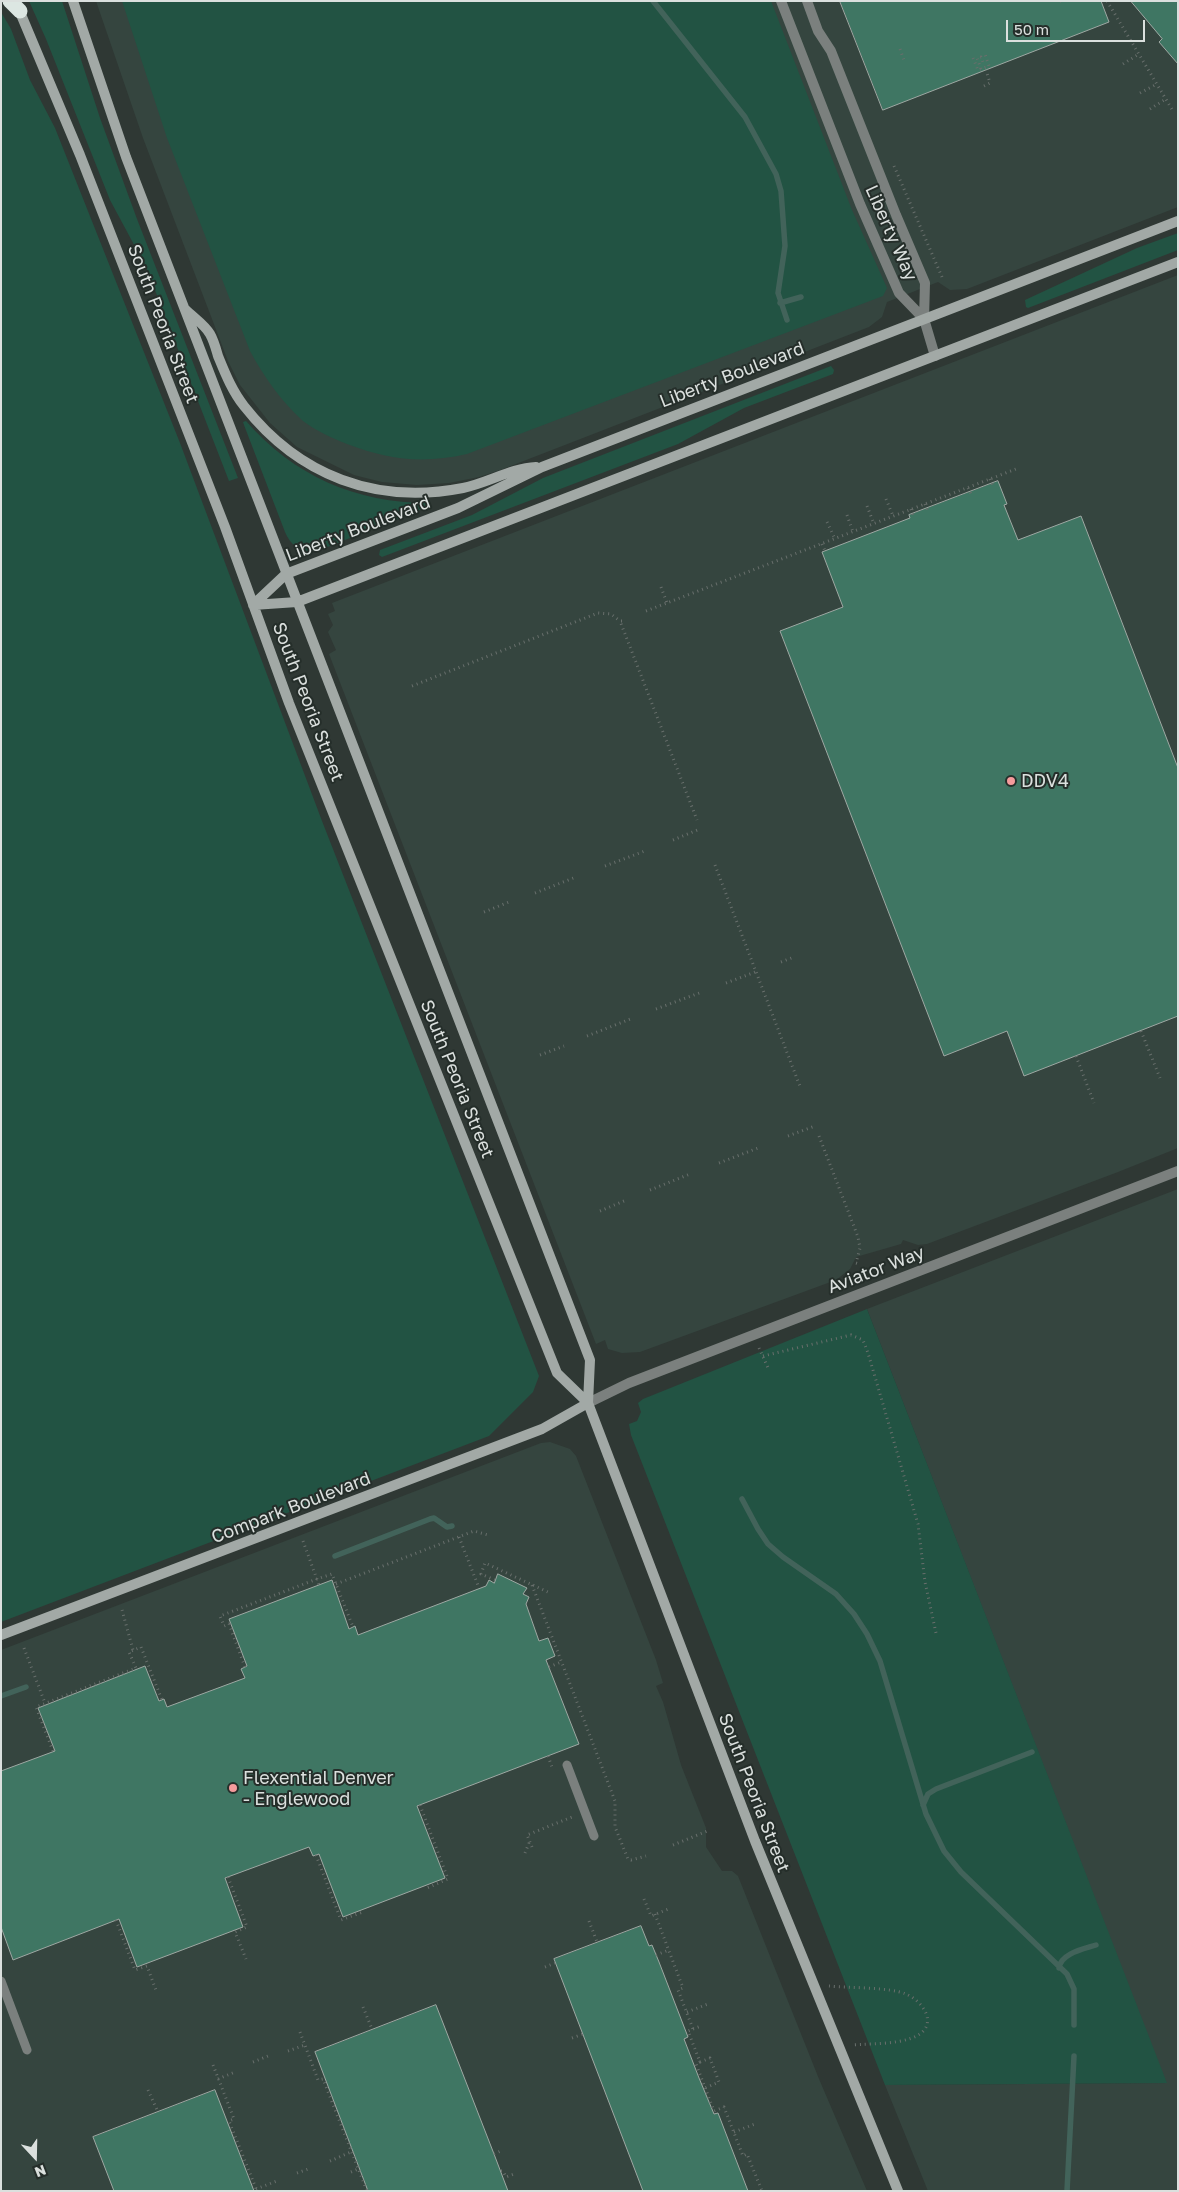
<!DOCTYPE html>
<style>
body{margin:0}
#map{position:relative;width:1179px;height:2192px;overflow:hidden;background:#2f3834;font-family:"Golos Text",sans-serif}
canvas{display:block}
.frame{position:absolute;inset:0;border:2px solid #dbe0de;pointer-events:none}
.north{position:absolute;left:10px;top:2132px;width:50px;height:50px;-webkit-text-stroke:4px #252e2a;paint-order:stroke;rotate:159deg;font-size:14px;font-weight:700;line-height:20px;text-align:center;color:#dbe0de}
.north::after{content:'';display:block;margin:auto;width:18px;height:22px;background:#dbe0de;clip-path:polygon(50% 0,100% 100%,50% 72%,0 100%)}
.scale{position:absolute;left:1006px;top:20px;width:139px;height:22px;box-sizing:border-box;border:2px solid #dbe0de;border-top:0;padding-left:6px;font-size:15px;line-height:18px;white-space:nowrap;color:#dbe0de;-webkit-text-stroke:4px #252e2a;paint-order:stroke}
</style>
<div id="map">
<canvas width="1179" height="2192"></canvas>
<div class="frame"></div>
<div class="north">N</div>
<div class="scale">50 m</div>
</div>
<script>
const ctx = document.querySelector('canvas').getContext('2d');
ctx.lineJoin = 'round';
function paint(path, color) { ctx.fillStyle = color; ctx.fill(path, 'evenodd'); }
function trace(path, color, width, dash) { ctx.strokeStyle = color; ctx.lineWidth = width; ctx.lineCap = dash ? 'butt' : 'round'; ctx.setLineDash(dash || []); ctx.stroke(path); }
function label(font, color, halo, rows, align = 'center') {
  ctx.font = font + ' "Golos Text",sans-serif'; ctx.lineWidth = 4; ctx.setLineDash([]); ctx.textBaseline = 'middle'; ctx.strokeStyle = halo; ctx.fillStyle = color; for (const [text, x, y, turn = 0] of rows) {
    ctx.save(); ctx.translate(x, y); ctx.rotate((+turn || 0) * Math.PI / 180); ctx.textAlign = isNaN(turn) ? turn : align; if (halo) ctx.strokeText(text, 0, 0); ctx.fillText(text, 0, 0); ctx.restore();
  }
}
paint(new Path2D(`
 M 96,1 L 1178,1 L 1178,207 L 967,289 L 950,290 L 938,282 L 887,302 L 882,317 L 869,327 L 503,469 L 479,477 L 449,483 L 417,485 L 382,482 L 354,475 L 297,447 L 270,423 L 240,385 L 228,361 L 143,138 Z
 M 1178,275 L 1178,1148 L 1118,1172 L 927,1244 L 918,1245 L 903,1240 L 901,1244 L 856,1257 L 850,1269 L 836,1280 L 640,1352 L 622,1353 L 608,1349 L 605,1340 L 596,1344 L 329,654 L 336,650 L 328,632 L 333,625 L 328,614 L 335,611 L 332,603 Z
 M 1178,1189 L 1178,2191 L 928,2191 L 885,2085 L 1166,2083 L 867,1309 Z
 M 550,1442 L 570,1449 L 576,1456 L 656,1660 L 663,1683 L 656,1686 L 663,1702 L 681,1765 L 706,1828 L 706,1847 L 722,1871 L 732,1871 L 738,1876 L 819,2079 L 867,2191 L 1,2191 L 1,1650 L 541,1443 Z`), '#35453f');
paint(new Path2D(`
 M 29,1 L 62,1 L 100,118 L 137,219 L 238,478 L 229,481 L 146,267 L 110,200 L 46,39 Z
 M 122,1 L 771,1 L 852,210 L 887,288 L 883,296 L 467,454 C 423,464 389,460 347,444 C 332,438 316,431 303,421 C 281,401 264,377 250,351 L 167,138 Z
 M 1,12 L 11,29 L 30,80 L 55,128 L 180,443 L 322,821 L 539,1376 L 533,1392 L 489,1436 L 1,1622 Z
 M 1178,233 L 1178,250 L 1028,308 L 1026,307 L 1025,300 L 1137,248 Z
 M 831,366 L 834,370 L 833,374 L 744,408 L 678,444 L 382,557 L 379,555 L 380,550 L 472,515 L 543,478 Z
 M 246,421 C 294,476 356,503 429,503 L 430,506 L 320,550 C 304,554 291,547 285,532 L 244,425 L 243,422 Z
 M 867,1309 L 1167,2083 L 885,2085 L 631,1435 L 629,1424 L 637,1421 L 641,1412 L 638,1403 L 643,1399 Z`), '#225343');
trace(new Path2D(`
 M 653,1 L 745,117 L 776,174 L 781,191 L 785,246 L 778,293 L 787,320
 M 780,303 L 801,297
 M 742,1499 L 758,1529 L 768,1544 L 783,1557 L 836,1594 L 854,1614 L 867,1634 L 880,1661 L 926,1814 L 944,1851 L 961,1872 L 1067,1974 L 1074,1989 L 1074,2025
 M 335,1556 L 430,1519 L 434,1518 L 447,1527 L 452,1526
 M 1,1696 L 26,1687
 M 923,1805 L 928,1794 L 936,1789 L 1032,1752
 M 1059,1968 C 1061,1953 1084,1949 1096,1945
 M 1067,2191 L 1074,2056`), '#42635a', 5.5);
const building = new Path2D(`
 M 840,1 L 1101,1 L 1109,22 L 883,110 Z
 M 1131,1 L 1178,1 L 1178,64 L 1159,42 L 1162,39 Z
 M 998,481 L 1007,504 L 1004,505 L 1018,540 L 1081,516 L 1178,768 L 1178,1016 L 1024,1076 L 1007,1031 L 944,1056 L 780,631 L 843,607 L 822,552 L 910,518 L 909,515 Z
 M 498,1574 L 527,1588 L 523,1594 L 529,1597 L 526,1604 L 539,1641 L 548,1638 L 555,1656 L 546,1660 L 579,1744 L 417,1806 L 445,1878 L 343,1917 L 319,1854 L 313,1856 L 309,1847 L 225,1878 L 243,1927 L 137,1967 L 119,1919 L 13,1960 L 1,1927 L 1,1771 L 55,1751 L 38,1708 L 145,1666 L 159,1701 L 164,1699 L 167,1707 L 245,1678 L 241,1669 L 247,1666 L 229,1619 L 332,1580 L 349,1629 L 355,1626 L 358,1635 L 486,1586 L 489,1580 L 494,1583 Z
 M 641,1926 L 649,1946 L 652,1945 L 659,1962 L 688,2037 L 684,2039 L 699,2078 L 714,2114 L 718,2113 L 748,2191 L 643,2191 L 554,1959 Z
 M 436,2005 L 494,2154 L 508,2191 L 368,2191 L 315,2052 Z
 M 215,2090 L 254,2191 L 114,2191 L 93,2137 Z`);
paint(building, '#3f7663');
trace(building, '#9ea8a3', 1);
trace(new Path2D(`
 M 1061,1 L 1062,2
 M 1107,1 L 1173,111
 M 900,49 L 905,63
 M 973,58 L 978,70 L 989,66 L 985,54
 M 1123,64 L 1139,54
 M 981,69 L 977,58 L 981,57 L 984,65
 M 984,86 L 990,83 L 986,70
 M 1140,93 L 1157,84
 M 1150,109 L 1166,99
 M 894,166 L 942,277
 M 990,479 L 993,486
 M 968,488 L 971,494
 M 886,499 L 893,516
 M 925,504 L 928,511
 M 867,506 L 874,524
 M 911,509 L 914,517
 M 847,515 L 853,532
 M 827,522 L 835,539
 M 822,544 L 825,551
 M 661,587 L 667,603
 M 646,611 L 1016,469
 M 622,621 L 620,621 L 697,820
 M 412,686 L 598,613 L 611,614 L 620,621
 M 673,840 L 700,829
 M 715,865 L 801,1089
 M 605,866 L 645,851
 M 535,893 L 576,877
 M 484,912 L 509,902
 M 781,962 L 794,957
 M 726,983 L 758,971
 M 656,1009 L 702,992
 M 1141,1031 L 1160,1078
 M 587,1036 L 633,1018
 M 540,1055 L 564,1046
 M 1076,1056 L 1094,1103
 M 788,1136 L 815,1126
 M 819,1136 L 858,1237 L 860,1248 L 856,1263 L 859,1264
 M 719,1163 L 758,1148
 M 650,1190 L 690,1174
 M 600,1211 L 624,1201
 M 759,1348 L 769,1370
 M 763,1356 L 851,1335 L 863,1340 L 868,1353 L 918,1524 L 925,1582 L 936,1633
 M 459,1537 L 479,1588
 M 303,1541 L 319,1585
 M 495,1580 L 481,1574 L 485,1563 L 550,1593
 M 336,1584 L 474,1531 L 488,1535
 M 532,1585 L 615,1801 L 615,1827 L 628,1859 L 631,1860 L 646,1856
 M 122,1610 L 133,1650
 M 24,1648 L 45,1703
 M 245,1667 L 229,1624 L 224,1626 L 220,1616 L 317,1579 L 332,1574 L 353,1627
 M 549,1667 L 561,1662
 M 53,1751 L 36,1707 L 136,1668 L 129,1652 L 141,1647 L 162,1700
 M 548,1756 L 552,1767
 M 420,1805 L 448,1879 L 427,1888
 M 673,1845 L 710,1830
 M 532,1847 L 527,1835 L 572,1817
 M 525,1853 L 529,1843
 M 316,1855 L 341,1920 L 363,1912
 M 228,1877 L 247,1927 L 235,1932 L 246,1959
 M 644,1899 L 651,1916 L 671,1908
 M 655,1914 L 683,1988 L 678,1990 L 693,2029 L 688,2031 L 700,2062 L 696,2064 L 714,2111 L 724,2107 L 743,2156 L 747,2154 L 762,2191
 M 116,1920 L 135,1970 L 147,1966 L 157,1993
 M 589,1921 L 597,1942
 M 656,1955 L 669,1950
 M 545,1967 L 555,1963
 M 829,1986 C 849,1988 889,1987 906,1994 C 915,1998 924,2006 927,2016 C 934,2047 870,2043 852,2045
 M 363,2007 L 372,2029
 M 687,2012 L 708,2004
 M 693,2029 L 701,2026
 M 300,2032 L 318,2080 L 323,2079 L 367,2191
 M 572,2038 L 583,2034
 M 288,2051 L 305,2045
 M 253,2062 L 268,2056
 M 700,2062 L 710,2058 L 719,2082 L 705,2088
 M 213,2065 L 234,2119 L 229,2121 L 257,2191
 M 218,2079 L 235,2072
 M 148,2090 L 158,2112
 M 734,2132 L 755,2124
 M 494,2154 L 503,2150
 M 330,2161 L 351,2152
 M 501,2171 L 503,2171 L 506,2177 L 514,2174
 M 351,2172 L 358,2169
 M 297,2173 L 311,2168
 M 256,2189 L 277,2181`), '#686f6c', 3, [1, 4]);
trace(new Path2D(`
 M 567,1765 L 594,1836
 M 1,1981 L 27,2050`), '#7b807e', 9);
trace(new Path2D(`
 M 781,1 L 860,204 L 899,293 L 924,319
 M 807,1 L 818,31 L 831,51 L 896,215 L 925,283 L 924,319 L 935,356
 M 588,1403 L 629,1383 L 1178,1171`), '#7b807e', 10);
trace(new Path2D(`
 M 73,1 L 126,157 L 590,1360 L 588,1403 L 755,1841 L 898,2191
 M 17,5 L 80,155 L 225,527 L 289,703 L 557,1373 L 588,1403
 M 186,310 C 193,317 205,325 210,334 C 214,341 216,349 218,356 C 225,373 232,391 244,406 C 299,476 376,505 463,488 C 488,483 511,468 536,467
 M 253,605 L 286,574 L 458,508 L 542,467 L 1178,221
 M 253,605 L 297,602 L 1178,262
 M 1,1635 L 542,1429 L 588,1403`), '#a2a9a6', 10);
trace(new Path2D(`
 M 10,1 L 20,11`), '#dce6e2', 15);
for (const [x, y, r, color] of [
 [1011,781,5,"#f59b9c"],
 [233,1788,5,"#f59b9c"]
]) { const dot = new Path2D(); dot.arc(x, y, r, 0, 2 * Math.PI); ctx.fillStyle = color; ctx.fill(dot); trace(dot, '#252e2a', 2); }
label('18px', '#dbe0de', '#252e2a', [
 ["Liberty Way",891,233,66],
 ["South Peoria Street",163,324,69],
 ["Liberty Boulevard",732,375,-21],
 ["Liberty Boulevard",358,529,-21],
 ["South Peoria Street",308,702,69],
 ["South Peoria Street",457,1079,68],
 ["Aviator Way",876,1270,-21],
 ["Compark Boulevard",291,1508,-21],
 ["South Peoria Street",754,1793,69]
]);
label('18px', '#dbe0de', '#252e2a', [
 ["DDV4",1021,781],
 ["Flexential Denver",243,1778],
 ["- Englewood",243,1799]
], 'left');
</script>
